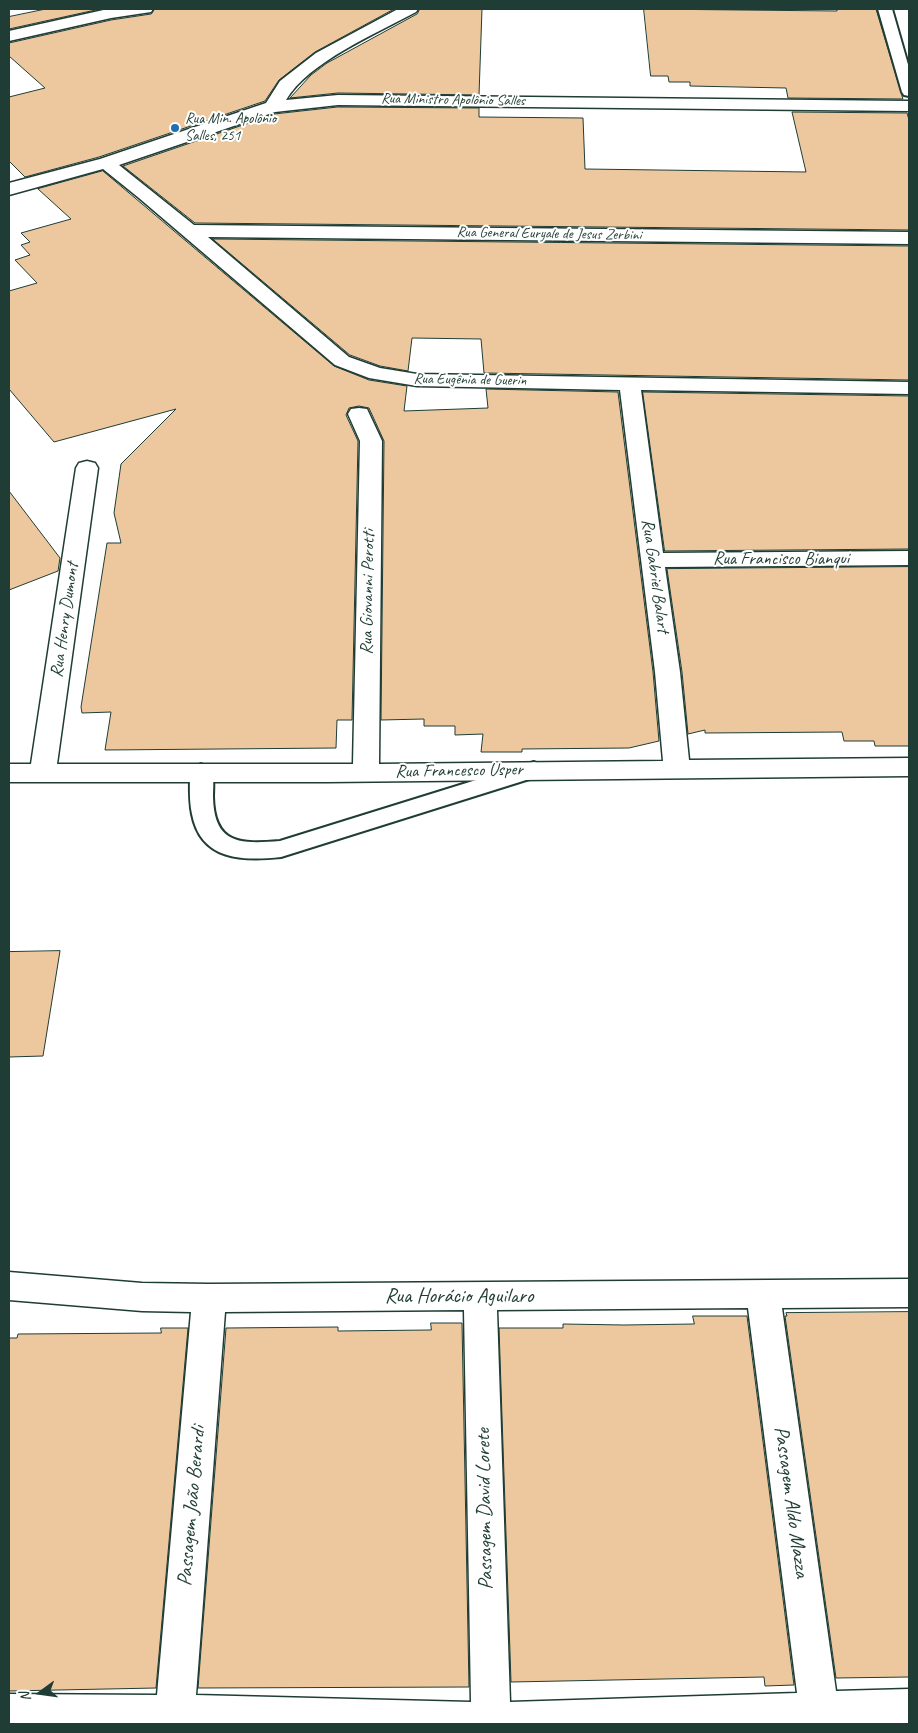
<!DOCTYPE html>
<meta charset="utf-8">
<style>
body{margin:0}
#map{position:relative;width:918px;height:1733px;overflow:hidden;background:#fff;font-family:Caveat,sans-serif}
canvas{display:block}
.frame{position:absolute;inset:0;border:10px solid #1f3d34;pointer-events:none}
.north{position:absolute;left:15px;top:1668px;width:50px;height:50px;-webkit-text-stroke:4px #fff;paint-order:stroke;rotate:256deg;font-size:14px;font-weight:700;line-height:20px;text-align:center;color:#1f3d34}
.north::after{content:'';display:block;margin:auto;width:18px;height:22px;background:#1f3d34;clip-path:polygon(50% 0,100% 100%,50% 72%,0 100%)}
</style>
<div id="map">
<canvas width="918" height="1733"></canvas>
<div class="frame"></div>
<div class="north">N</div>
</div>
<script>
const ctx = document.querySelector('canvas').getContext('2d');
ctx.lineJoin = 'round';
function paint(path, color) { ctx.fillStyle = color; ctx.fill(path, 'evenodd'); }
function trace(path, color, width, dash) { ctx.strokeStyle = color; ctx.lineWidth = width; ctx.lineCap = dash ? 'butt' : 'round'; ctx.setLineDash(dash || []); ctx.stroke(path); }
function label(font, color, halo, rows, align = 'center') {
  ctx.font = font + ' Caveat,sans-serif'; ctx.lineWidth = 4; ctx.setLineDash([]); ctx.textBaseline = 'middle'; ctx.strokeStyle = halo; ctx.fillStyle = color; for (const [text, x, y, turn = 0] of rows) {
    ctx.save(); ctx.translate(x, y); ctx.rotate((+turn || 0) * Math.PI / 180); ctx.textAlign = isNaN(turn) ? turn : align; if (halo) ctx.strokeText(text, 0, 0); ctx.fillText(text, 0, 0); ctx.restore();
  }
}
const building = new Path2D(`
 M 46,9 L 100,9 L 9,29 L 9,17 Z
 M 155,9 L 394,9 L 315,52 L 279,80 L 265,101 L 99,157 L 25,177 L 9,161 L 9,97 L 45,88 L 9,56 L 9,43 L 111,20 L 151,14 Z
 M 420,9 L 482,9 L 479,95 L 338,93 L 290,98 L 311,75 L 327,63 L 417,14 Z
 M 644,9 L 837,11 L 837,9 L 876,9 L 903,99 L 788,98 L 786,88 L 690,86 L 690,82 L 669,82 L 668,76 L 651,76 Z
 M 338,107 L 479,108 L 479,117 L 583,118 L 585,169 L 806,172 L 792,112 L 907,113 L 909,120 L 909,230 L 195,223 L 123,166 L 275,114 Z
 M 103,171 L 334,366 L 369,380 L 407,386 L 404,411 L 488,408 L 486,389 L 618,392 L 653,672 L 659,741 L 629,748 L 522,749 L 522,752 L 481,752 L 483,734 L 455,735 L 455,726 L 424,726 L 424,719 L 381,720 L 384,441 L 369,408 L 359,406 L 349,408 L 346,415 L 358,441 L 352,720 L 337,720 L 336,748 L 105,750 L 111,712 L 82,713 L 81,707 L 107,543 L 121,543 L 114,513 L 121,464 L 176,409 L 54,442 L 9,389 L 9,291 L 37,283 L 15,260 L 30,255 L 21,245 L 30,242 L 21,233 L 71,219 L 38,189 Z
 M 213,239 L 909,246 L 909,380 L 484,373 L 481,339 L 412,338 L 408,371 L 380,366 L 350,355 Z
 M 643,392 L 909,396 L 909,549 L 665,551 Z
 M 9,491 L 60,558 L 58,571 L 9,590 Z
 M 909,567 L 909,746 L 875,746 L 874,741 L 844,741 L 842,732 L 705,733 L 705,730 L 688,734 L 682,672 L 667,569 Z
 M 60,951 L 43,1056 L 9,1057 L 9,952 Z
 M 909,1312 L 909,1677 L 836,1678 L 785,1316 L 787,1316 L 786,1313 Z
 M 693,1316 L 747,1316 L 794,1685 L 765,1686 L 764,1677 L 511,1682 L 499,1328 L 563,1328 L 563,1324 L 624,1325 L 694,1324 Z
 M 431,1323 L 462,1323 L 469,1687 L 198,1688 L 226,1328 L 338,1327 L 338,1331 L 431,1330 Z
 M 161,1328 L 188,1328 L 156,1688 L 9,1691 L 9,1338 L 17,1338 L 18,1334 L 161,1333 Z`);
paint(building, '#edc89e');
trace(building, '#1f3d34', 1);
const service = new Path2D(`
 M 878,9 L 892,9 L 909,68 L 909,96 L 904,95 L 902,92 Z
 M 534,762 L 542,765 L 545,770 L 542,775 L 281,857 C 243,861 201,861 192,814 C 189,800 190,786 190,772 L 193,767 L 201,764 L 209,767 C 215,776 213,787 213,797 C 214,845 241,844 280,841 Z`);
const minor = new Path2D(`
 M 108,9 L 153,9 L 151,12 L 111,18 L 9,41 L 9,31 Z
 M 398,9 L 418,9 L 416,12 C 377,33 307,63 286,100 L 338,95 L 909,101 L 909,111 L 338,105 L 275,112 L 119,165 L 194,225 L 909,232 L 909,244 L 208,237 L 349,357 L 380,368 L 417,374 L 909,382 L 909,394 L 641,390 L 663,553 L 909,551 L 909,565 L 665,567 L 680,672 L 689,760 L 909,758 L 909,776 L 327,782 L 9,782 L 9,764 L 31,764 L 76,468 L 79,463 L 87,461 L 95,463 L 98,468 L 57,764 L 353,764 L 360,441 L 348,414 L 351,409 L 359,408 L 367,409 L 382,441 L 379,764 L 663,761 L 655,672 L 620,390 L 417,386 L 369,378 L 335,365 L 139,198 L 103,169 L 9,195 L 9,183 L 100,159 L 266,103 L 280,81 L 316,53 Z
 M 9,1272 L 142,1283 L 209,1284 L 909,1279 L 909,1307 L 782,1308 L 836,1691 L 909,1689 L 909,1724 L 9,1724 L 9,1694 L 157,1695 L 191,1312 L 142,1311 L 9,1300 ZM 748,1308 L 797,1693 L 510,1702 L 497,1310 ZM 464,1310 L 471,1702 L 196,1695 L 225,1312 Z`);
trace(service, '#1f3d34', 4);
trace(minor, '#1f3d34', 3);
paint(service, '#fff');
paint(minor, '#fff');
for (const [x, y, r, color] of [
 [175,128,5,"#1f6fb2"]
]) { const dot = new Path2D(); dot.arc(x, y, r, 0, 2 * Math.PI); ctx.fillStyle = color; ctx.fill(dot); trace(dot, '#fff', 2); }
label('15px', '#1f3d34', '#fff', [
 ["Rua Ministro Apolônio Salles",453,100,1],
 ["Rua General Euryale de Jesus Zerbini",549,234,1],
 ["Rua Eugênia de Guerin",470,380,1]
]);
label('15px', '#1f3d34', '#fff', [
 ["Rua Min. Apolônio",185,119],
 ["Salles, 251",185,136]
], 'left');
label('18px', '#1f3d34', '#fff', [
 ["Rua Francisco Bianqui",781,559],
 ["Rua Gabriel Balart",655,576,82],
 ["Rua Giovanni Perotti",368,592,-89],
 ["Rua Henry Dumont",65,620,-82],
 ["Rua Francesco Usper",459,771,-1]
]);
label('21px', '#1f3d34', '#fff', [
 ["Rua Horácio Aguilaro",459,1296],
 ["Passagem Aldo Mazza",791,1502,82],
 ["Passagem João Berardi",192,1506,-85],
 ["Passagem David Lorete",485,1509,-91]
]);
</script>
